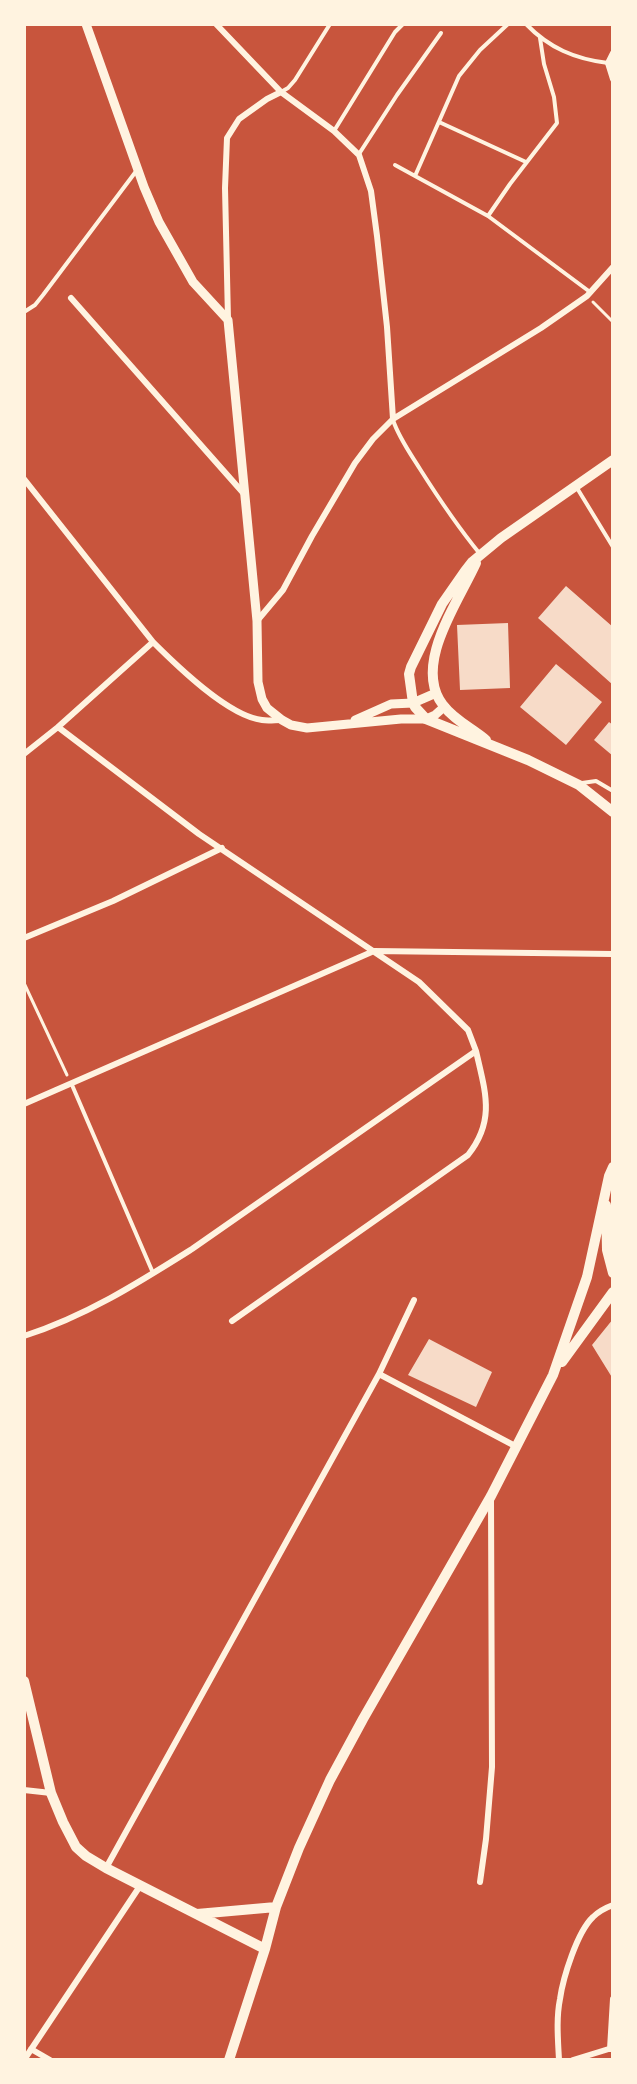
<!DOCTYPE html>
<style>
body{margin:0}
#map{position:relative;width:637px;height:2084px;overflow:hidden;background:#c8553d;font-family:"Nunito Sans",sans-serif}
canvas{display:block}
.frame{position:absolute;inset:0;border:26px solid #fff3e0;pointer-events:none}
</style>
<div id="map">
<canvas width="637" height="2084"></canvas>
<div class="frame"></div>
</div>
<script>
const ctx = document.querySelector('canvas').getContext('2d');
ctx.lineJoin = 'round';
function paint(path, color) { ctx.fillStyle = color; ctx.fill(path, 'evenodd'); }
function trace(path, color, width, dash) { ctx.strokeStyle = color; ctx.lineWidth = width; ctx.lineCap = dash ? 'butt' : 'round'; ctx.setLineDash(dash || []); ctx.stroke(path); }
paint(new Path2D(`
 M 566,586 L 613,627 L 613,685 L 538,618 Z
 M 508,623 L 510,688 L 460,690 L 457,625 Z
 M 556,664 L 602,702 L 566,745 L 520,707 Z
 M 609,722 L 613,725 L 613,756 L 594,740 Z
 M 613,1319 L 613,1379 L 592,1345 Z
 M 429,1339 L 492,1372 L 476,1407 L 408,1375 Z`), '#f7dbc8');
trace(new Path2D(`
 M 593,302 L 613,322
 M 24,983 L 67,1075`), '#fff3e0', 3);
trace(new Path2D(`
 M 526,24 C 549,48 575,59 608,63
 M 281,92 L 288,88 L 295,80 L 330,24
 M 439,122 L 526,162
 M 334,131 L 395,32 L 403,24
 M 359,154 L 397,95 L 441,33
 M 395,165 L 488,216 L 590,292
 M 415,176 L 459,76 L 480,50 L 508,24
 M 488,216 L 510,184 L 557,123 L 554,97 L 544,64 L 540,38
 M 24,312 L 35,305 L 43,295 L 137,170
 M 393,420 C 399,438 410,453 420,469 C 439,499 458,527 480,554
 M 577,488 L 613,547
 M 582,783 L 596,781 L 613,791
 M 72,1085 L 153,1273`), '#fff3e0', 4);
trace(new Path2D(`
 M 216,24 L 281,92 L 334,131 L 359,155 L 371,191 L 377,236 L 387,327 L 393,419
 M 613,53 L 608,63 L 613,79
 M 71,298 L 245,495
 M 228,319 L 225,188 L 227,138 L 239,119 L 267,99 L 281,92
 M 24,479 L 153,642 C 177,666 228,716 262,720 C 268,721 275,720 281,720
 M 257,621 L 283,590 L 312,536 L 355,463 L 373,439 L 393,419 L 541,328 L 587,296 L 613,267
 M 24,754 L 58,727 L 153,642
 M 24,938 L 113,901 L 222,848
 M 24,1104 L 374,951 L 613,954
 M 232,1321 L 468,1155 C 496,1120 485,1091 476,1051
 M 24,1336 C 86,1316 138,1283 192,1249 L 476,1051 L 468,1030 L 419,982 L 199,834 L 58,727
 M 379,1374 L 517,1447
 M 24,1790 L 51,1793
 M 106,1868 L 379,1374 L 414,1300
 M 480,1882 L 486,1839 L 492,1767 L 491,1500
 M 31,2049 L 50,2060
 M 610,2049 L 613,1999
 M 24,2060 L 140,1886
 M 559,2060 C 558,2040 556,2019 560,1999 C 563,1978 577,1932 593,1917 C 599,1911 605,1908 613,1905
 M 573,2060 L 612,2048`), '#fff3e0', 6);
trace(new Path2D(`
 M 86,24 L 144,187 L 159,222 L 193,282 L 228,320 L 257,621 L 258,682 L 262,699 L 267,708 L 282,720 L 291,725 L 307,728 L 401,719 L 426,719 L 435,715 L 444,707
 M 355,720 L 391,704 L 413,703 L 436,693`), '#fff3e0', 9);
trace(new Path2D(`
 M 613,460 L 501,538 L 472,562 L 465,571 L 442,604 L 411,667 L 409,674 L 413,703 L 415,707 L 426,719 L 528,760 L 579,785 L 613,812
 M 476,563 C 459,601 412,665 443,705 C 454,720 472,728 486,740
 M 606,1205 L 607,1250 L 613,1273
 M 562,1362 L 613,1292
 M 24,1681 L 51,1793 L 63,1822 L 76,1847 L 86,1856 L 106,1868 L 265,1949
 M 197,1914 L 276,1907
 M 229,2060 L 265,1949 L 276,1907 L 299,1848 L 330,1780 L 363,1719 L 491,1496 L 553,1375 L 587,1277 L 609,1176 L 613,1167`), '#fff3e0', 10);
</script>
